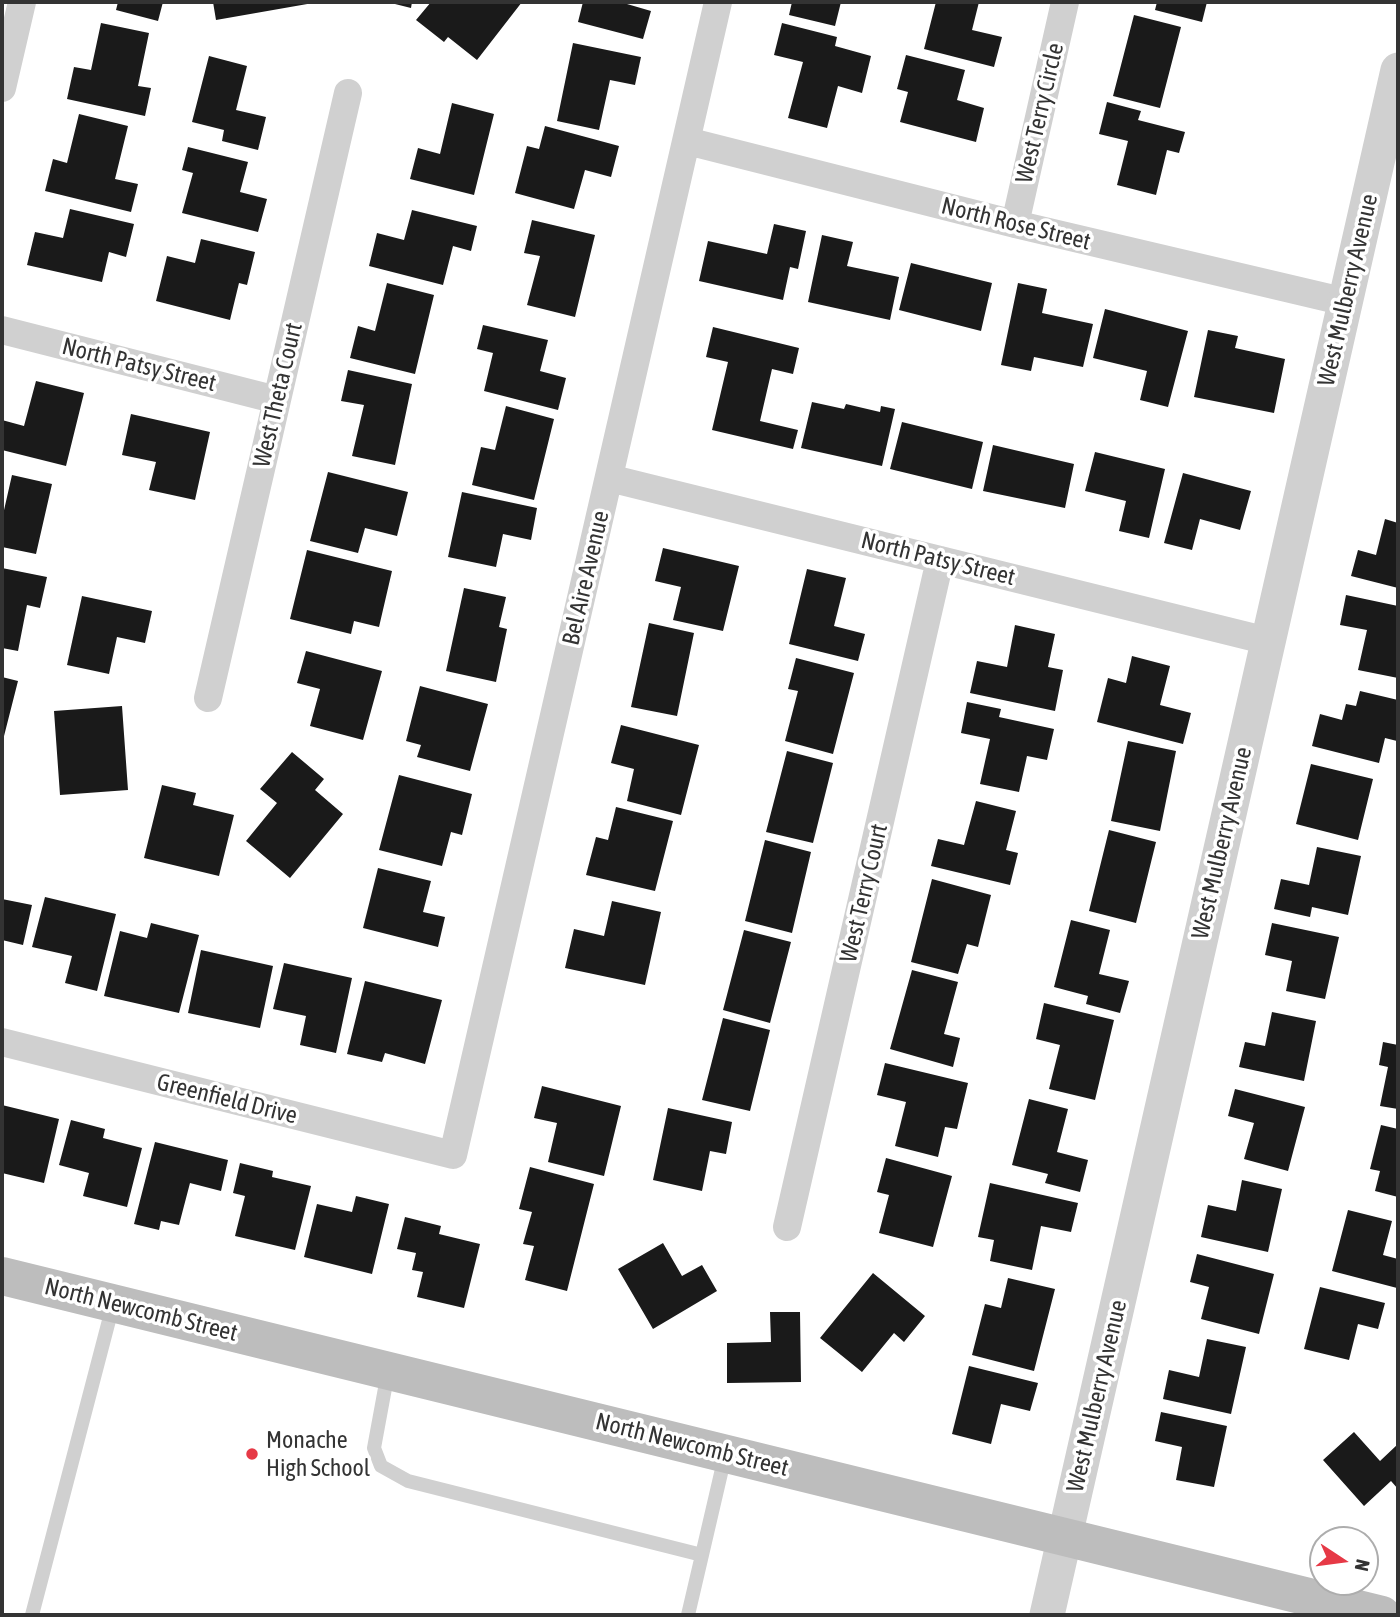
<!DOCTYPE html>
<style>
body{margin:0}
#map{position:relative;width:1400px;height:1617px;overflow:hidden;background:#fff;font-family:"Asap Condensed",sans-serif}
canvas{display:block}
.frame{position:absolute;inset:0;border:4px solid #333;pointer-events:none}
.north{position:absolute;left:1309px;top:1526px;width:70px;height:70px;box-sizing:border-box;background:#fff;border:2px solid #adadad;border-radius:50%;rotate:103deg;font-size:19px;font-weight:700;line-height:28px;text-align:center;color:#333}
.north::after{content:'';display:block;margin:auto;width:24px;height:32px;background:#e63946;clip-path:polygon(50% 0,100% 100%,50% 72%,0 100%)}
</style>
<div id="map">
<canvas width="1400" height="1617"></canvas>
<div class="frame"></div>
<div class="north">N</div>
</div>
<script>
const ctx = document.querySelector('canvas').getContext('2d');
ctx.lineJoin = 'round';
function paint(path, color) { ctx.fillStyle = color; ctx.fill(path, 'evenodd'); }
function trace(path, color, width, dash) { ctx.strokeStyle = color; ctx.lineWidth = width; ctx.lineCap = dash ? 'butt' : 'round'; ctx.setLineDash(dash || []); ctx.stroke(path); }
function label(font, color, halo, rows, align = 'center') {
  ctx.font = font + ' "Asap Condensed",sans-serif'; ctx.lineWidth = 7; ctx.setLineDash([]); ctx.textBaseline = 'middle'; ctx.strokeStyle = halo; ctx.fillStyle = color; for (const [text, x, y, turn = 0] of rows) {
    ctx.save(); ctx.translate(x, y); ctx.rotate((+turn || 0) * Math.PI / 180); ctx.textAlign = isNaN(turn) ? turn : align; if (halo) ctx.strokeText(text, 0, 0); ctx.fillText(text, 0, 0); ctx.restore();
  }
}
paint(new Path2D(`
 M 118,2 L 163,2 L 158,21 L 116,10 Z
 M 213,2 L 312,2 L 313,3 L 216,20 Z
 M 387,2 L 412,2 L 411,8 Z
 M 431,2 L 522,2 L 477,60 L 448,37 L 444,42 L 416,20 Z
 M 583,2 L 627,2 L 627,4 L 651,11 L 643,39 L 578,22 Z
 M 792,2 L 841,2 L 835,26 L 789,15 Z
 M 936,2 L 979,2 L 972,30 L 1002,37 L 994,67 L 924,49 Z
 M 1157,2 L 1207,2 L 1202,22 L 1155,10 Z
 M 1134,15 L 1181,27 L 1160,108 L 1113,96 Z
 M 101,23 L 149,33 L 138,86 L 151,88 L 145,116 L 67,99 L 74,67 L 91,70 Z
 M 782,23 L 837,37 L 835,46 L 871,56 L 862,93 L 838,86 L 827,128 L 788,118 L 803,62 L 774,55 Z
 M 573,43 L 641,57 L 635,85 L 610,80 L 599,130 L 557,121 Z
 M 906,55 L 965,70 L 957,100 L 984,108 L 976,142 L 900,122 L 908,92 L 897,89 Z
 M 209,56 L 247,66 L 236,110 L 266,117 L 258,150 L 222,141 L 224,130 L 192,122 Z
 M 1107,102 L 1141,111 L 1138,120 L 1185,132 L 1179,153 L 1167,150 L 1156,195 L 1117,185 L 1128,141 L 1099,134 Z
 M 452,103 L 494,114 L 474,195 L 410,179 L 418,148 L 440,154 Z
 M 79,114 L 128,126 L 115,179 L 138,184 L 131,212 L 45,191 L 53,159 L 67,163 Z
 M 545,126 L 619,146 L 611,177 L 585,170 L 574,209 L 515,193 L 527,146 L 539,149 Z
 M 188,147 L 248,162 L 240,192 L 267,199 L 258,232 L 182,213 L 193,173 L 182,170 Z
 M 70,209 L 134,224 L 126,257 L 109,252 L 102,282 L 27,265 L 35,232 L 63,238 Z
 M 412,210 L 477,226 L 471,251 L 453,246 L 443,285 L 369,266 L 377,233 L 404,240 Z
 M 532,220 L 595,235 L 575,317 L 527,305 L 540,256 L 524,253 Z
 M 774,224 L 806,231 L 798,269 L 790,267 L 783,300 L 699,281 L 708,241 L 767,254 Z
 M 822,235 L 853,242 L 847,266 L 899,277 L 890,320 L 808,302 Z
 M 201,239 L 255,252 L 247,285 L 239,283 L 230,320 L 156,301 L 167,256 L 195,263 Z
 M 911,263 L 992,283 L 981,331 L 899,310 Z
 M 387,283 L 434,295 L 415,374 L 350,358 L 358,326 L 375,331 Z
 M 1018,283 L 1047,289 L 1042,313 L 1093,324 L 1083,367 L 1034,357 L 1031,371 L 1001,365 Z
 M 1105,309 L 1188,331 L 1168,407 L 1140,400 L 1147,371 L 1093,358 Z
 M 483,325 L 548,340 L 540,371 L 566,378 L 558,410 L 484,391 L 493,353 L 477,349 Z
 M 713,327 L 799,348 L 793,374 L 772,369 L 760,421 L 798,430 L 793,449 L 712,430 L 728,362 L 706,357 Z
 M 1208,330 L 1238,336 L 1235,348 L 1285,359 L 1274,413 L 1194,397 Z
 M 348,370 L 412,384 L 395,465 L 352,456 L 364,405 L 341,401 Z
 M 36,381 L 84,393 L 66,466 L 2,450 L 2,420 L 24,426 Z
 M 812,402 L 844,409 L 846,404 L 880,412 L 881,406 L 895,409 L 882,466 L 801,448 Z
 M 506,406 L 554,419 L 534,500 L 472,485 L 481,447 L 495,450 Z
 M 131,414 L 210,432 L 195,500 L 149,490 L 156,462 L 122,455 Z
 M 902,422 L 983,442 L 972,489 L 890,469 Z
 M 993,445 L 1074,464 L 1065,508 L 983,491 Z
 M 1095,452 L 1165,469 L 1149,538 L 1119,531 L 1126,501 L 1085,491 Z
 M 328,472 L 408,492 L 397,536 L 365,528 L 358,553 L 310,541 Z
 M 1183,473 L 1251,491 L 1240,530 L 1200,519 L 1192,550 L 1164,543 Z
 M 12,475 L 52,484 L 36,554 L 2,547 L 2,519 Z
 M 462,492 L 537,508 L 531,540 L 503,534 L 496,567 L 448,557 Z
 M 1385,519 L 1398,523 L 1398,588 L 1351,576 L 1358,550 L 1376,555 Z
 M 663,548 L 739,566 L 723,631 L 673,620 L 681,587 L 655,581 Z
 M 307,550 L 392,571 L 379,627 L 354,621 L 351,634 L 290,619 Z
 M 2,568 L 47,577 L 40,608 L 27,605 L 18,651 L 2,648 Z
 M 807,569 L 846,578 L 834,626 L 865,634 L 858,661 L 789,644 Z
 M 464,588 L 506,597 L 499,627 L 507,629 L 496,682 L 446,671 Z
 M 1346,595 L 1398,606 L 1398,678 L 1358,670 L 1367,630 L 1340,625 Z
 M 82,596 L 152,611 L 145,643 L 117,637 L 109,674 L 67,665 Z
 M 649,623 L 694,633 L 677,716 L 631,707 Z
 M 1015,625 L 1055,634 L 1048,667 L 1063,670 L 1055,711 L 970,693 L 977,661 L 1007,667 Z
 M 306,651 L 382,671 L 363,740 L 310,726 L 320,689 L 297,683 Z
 M 1132,656 L 1170,666 L 1160,705 L 1191,713 L 1183,744 L 1097,722 L 1108,678 L 1126,683 Z
 M 796,658 L 854,673 L 833,754 L 785,741 L 798,691 L 788,689 Z
 M 2,677 L 18,681 L 3,740 L 2,740 Z
 M 420,686 L 488,704 L 470,771 L 417,757 L 421,745 L 406,741 Z
 M 1360,691 L 1398,700 L 1397,741 L 1385,738 L 1379,763 L 1312,746 L 1320,714 L 1342,720 L 1346,704 L 1356,706 Z
 M 967,702 L 1001,709 L 999,717 L 1054,729 L 1047,760 L 1027,756 L 1019,792 L 980,784 L 990,739 L 961,733 Z
 M 122,706 L 128,790 L 60,795 L 54,711 Z
 M 621,725 L 699,745 L 681,815 L 627,801 L 634,769 L 611,763 Z
 M 1128,741 L 1176,751 L 1160,831 L 1111,821 Z
 M 787,751 L 833,763 L 813,843 L 766,832 Z
 M 292,752 L 324,779 L 315,790 L 343,814 L 290,878 L 246,841 L 277,803 L 260,789 Z
 M 1311,764 L 1373,779 L 1358,840 L 1296,824 Z
 M 399,775 L 472,794 L 462,835 L 451,832 L 442,866 L 379,850 Z
 M 162,785 L 196,793 L 193,805 L 234,815 L 219,876 L 144,858 Z
 M 976,801 L 1016,811 L 1006,850 L 1018,853 L 1010,885 L 931,866 L 938,839 L 964,845 Z
 M 616,807 L 673,821 L 655,891 L 586,875 L 596,837 L 608,840 Z
 M 1109,830 L 1156,842 L 1136,923 L 1089,911 Z
 M 765,840 L 811,852 L 792,933 L 745,921 Z
 M 1317,847 L 1361,856 L 1348,915 L 1312,907 L 1310,917 L 1274,909 L 1281,879 L 1309,885 Z
 M 378,868 L 431,881 L 423,912 L 445,917 L 438,947 L 363,928 Z
 M 932,879 L 991,895 L 978,947 L 967,944 L 958,974 L 911,962 Z
 M 45,897 L 116,914 L 97,991 L 65,983 L 72,956 L 32,947 Z
 M 2,899 L 32,905 L 23,945 L 2,940 Z
 M 612,901 L 661,912 L 645,985 L 565,968 L 574,929 L 604,936 Z
 M 1071,920 L 1110,930 L 1099,974 L 1129,981 L 1120,1013 L 1086,1004 L 1088,996 L 1054,987 Z
 M 151,923 L 199,935 L 179,1013 L 104,996 L 120,931 L 147,938 Z
 M 1272,923 L 1339,937 L 1325,999 L 1286,991 L 1292,961 L 1265,955 Z
 M 744,930 L 791,942 L 770,1023 L 723,1010 Z
 M 201,950 L 273,966 L 260,1028 L 188,1013 Z
 M 284,963 L 352,978 L 336,1053 L 300,1045 L 306,1016 L 273,1009 Z
 M 912,970 L 958,982 L 944,1034 L 960,1038 L 953,1067 L 890,1049 Z
 M 365,981 L 442,1000 L 425,1064 L 385,1053 L 382,1062 L 347,1054 Z
 M 1044,1003 L 1114,1020 L 1095,1100 L 1049,1089 L 1060,1045 L 1036,1039 Z
 M 1272,1012 L 1316,1021 L 1304,1081 L 1239,1067 L 1245,1042 L 1265,1046 Z
 M 723,1018 L 770,1030 L 750,1111 L 702,1100 Z
 M 1383,1042 L 1398,1045 L 1398,1109 L 1380,1106 L 1388,1067 L 1379,1065 Z
 M 885,1063 L 968,1083 L 957,1129 L 945,1127 L 938,1157 L 895,1146 L 906,1102 L 877,1095 Z
 M 542,1086 L 621,1106 L 604,1176 L 548,1162 L 557,1123 L 534,1118 Z
 M 1235,1089 L 1305,1107 L 1288,1171 L 1244,1159 L 1254,1123 L 1228,1116 Z
 M 1029,1099 L 1068,1109 L 1057,1152 L 1088,1160 L 1080,1192 L 1045,1183 L 1048,1174 L 1012,1165 Z
 M 2,1105 L 59,1119 L 44,1183 L 2,1173 Z
 M 668,1108 L 732,1122 L 726,1154 L 710,1151 L 702,1191 L 653,1180 Z
 M 71,1120 L 105,1129 L 103,1138 L 142,1148 L 127,1207 L 83,1196 L 89,1173 L 59,1165 Z
 M 1381,1125 L 1398,1129 L 1398,1197 L 1375,1191 L 1380,1171 L 1370,1169 Z
 M 155,1142 L 228,1160 L 221,1191 L 190,1183 L 179,1225 L 161,1221 L 159,1230 L 134,1224 Z
 M 886,1158 L 952,1176 L 933,1247 L 879,1233 L 889,1195 L 877,1192 Z
 M 240,1163 L 273,1171 L 272,1177 L 311,1186 L 295,1250 L 235,1236 L 245,1196 L 233,1193 Z
 M 530,1167 L 594,1184 L 567,1291 L 525,1280 L 534,1246 L 523,1244 L 532,1212 L 519,1209 Z
 M 1242,1180 L 1282,1189 L 1268,1252 L 1201,1237 L 1208,1205 L 1236,1211 Z
 M 990,1183 L 1078,1203 L 1071,1232 L 1041,1226 L 1032,1270 L 990,1261 L 994,1240 L 978,1237 Z
 M 356,1196 L 389,1204 L 372,1274 L 304,1257 L 317,1204 L 352,1212 Z
 M 1348,1210 L 1392,1221 L 1383,1255 L 1398,1259 L 1397,1288 L 1332,1271 Z
 M 405,1217 L 441,1226 L 439,1234 L 480,1244 L 464,1308 L 417,1297 L 423,1272 L 412,1270 L 416,1253 L 397,1249 Z
 M 663,1243 L 682,1276 L 702,1265 L 717,1291 L 653,1329 L 618,1269 Z
 M 1197,1254 L 1274,1274 L 1259,1334 L 1201,1319 L 1209,1287 L 1190,1282 Z
 M 873,1273 L 925,1316 L 904,1342 L 894,1333 L 862,1372 L 820,1338 Z
 M 1008,1278 L 1055,1289 L 1034,1371 L 972,1355 L 985,1304 L 1001,1308 Z
 M 1320,1287 L 1385,1303 L 1378,1329 L 1358,1324 L 1349,1360 L 1304,1349 Z
 M 770,1312 L 800,1312 L 801,1382 L 727,1383 L 727,1343 L 771,1342 Z
 M 1207,1339 L 1246,1347 L 1231,1414 L 1163,1399 L 1169,1370 L 1199,1377 Z
 M 969,1366 L 1038,1383 L 1030,1411 L 1001,1404 L 991,1444 L 952,1434 Z
 M 1161,1412 L 1227,1426 L 1214,1487 L 1176,1480 L 1182,1447 L 1155,1441 Z
 M 1354,1432 L 1380,1461 L 1398,1444 L 1398,1489 L 1391,1481 L 1364,1506 L 1323,1460 Z`), '#1a1a1a');
trace(new Path2D(`
 M 388,1372 L 374,1448 L 381,1466 L 408,1481 L 702,1555 L 725,1456
 M 32,1615 L 113,1305
 M 688,1615 L 702,1555`), '#d0d0d0', 14);
trace(new Path2D(`
 M 2,88 L 22,2
 M 687,141 L 1015,224 L 1346,302
 M 1015,224 L 1065,2
 M 2,330 L 277,400
 M 609,478 L 1268,641
 M 208,698 L 348,93
 M 2,1042 L 453,1155 L 718,2
 M 787,1227 L 940,560`), '#d0d0d0', 28);
trace(new Path2D(`
 M 1047,1615 L 1398,70`), '#d0d0d0', 35);
trace(new Path2D(`
 M 2,1276 L 1382,1615`), '#bdbdbd', 38);
for (const [x, y, r, color] of [
 [252,1454,7,"#e63946"]
]) { const dot = new Path2D(); dot.arc(x, y, r, 0, 2 * Math.PI); ctx.fillStyle = color; ctx.fill(dot); trace(dot, '#fff', 2.5); }
label('24px', '#333', '#fff', [
 ["West Terry Circle",1040,113,-77],
 ["North Rose Street",1016,224,14],
 ["West Mulberry Avenue",1348,290,-77],
 ["North Patsy Street",139,365,14],
 ["West Theta Court",278,395,-77],
 ["North Patsy Street",938,559,14],
 ["Bel Aire Avenue",586,578,-77],
 ["West Mulberry Avenue",1222,843,-77],
 ["West Terry Court",864,893,-77],
 ["Greenfield Drive",227,1099,14],
 ["North Newcomb Street",141,1310,14],
 ["West Mulberry Avenue",1097,1396,-77],
 ["North Newcomb Street",692,1445,14]
]);
label('24px', '#333', '#fff', [
 ["Monache",266,1440],
 ["High School",266,1468]
], 'left');
</script>
